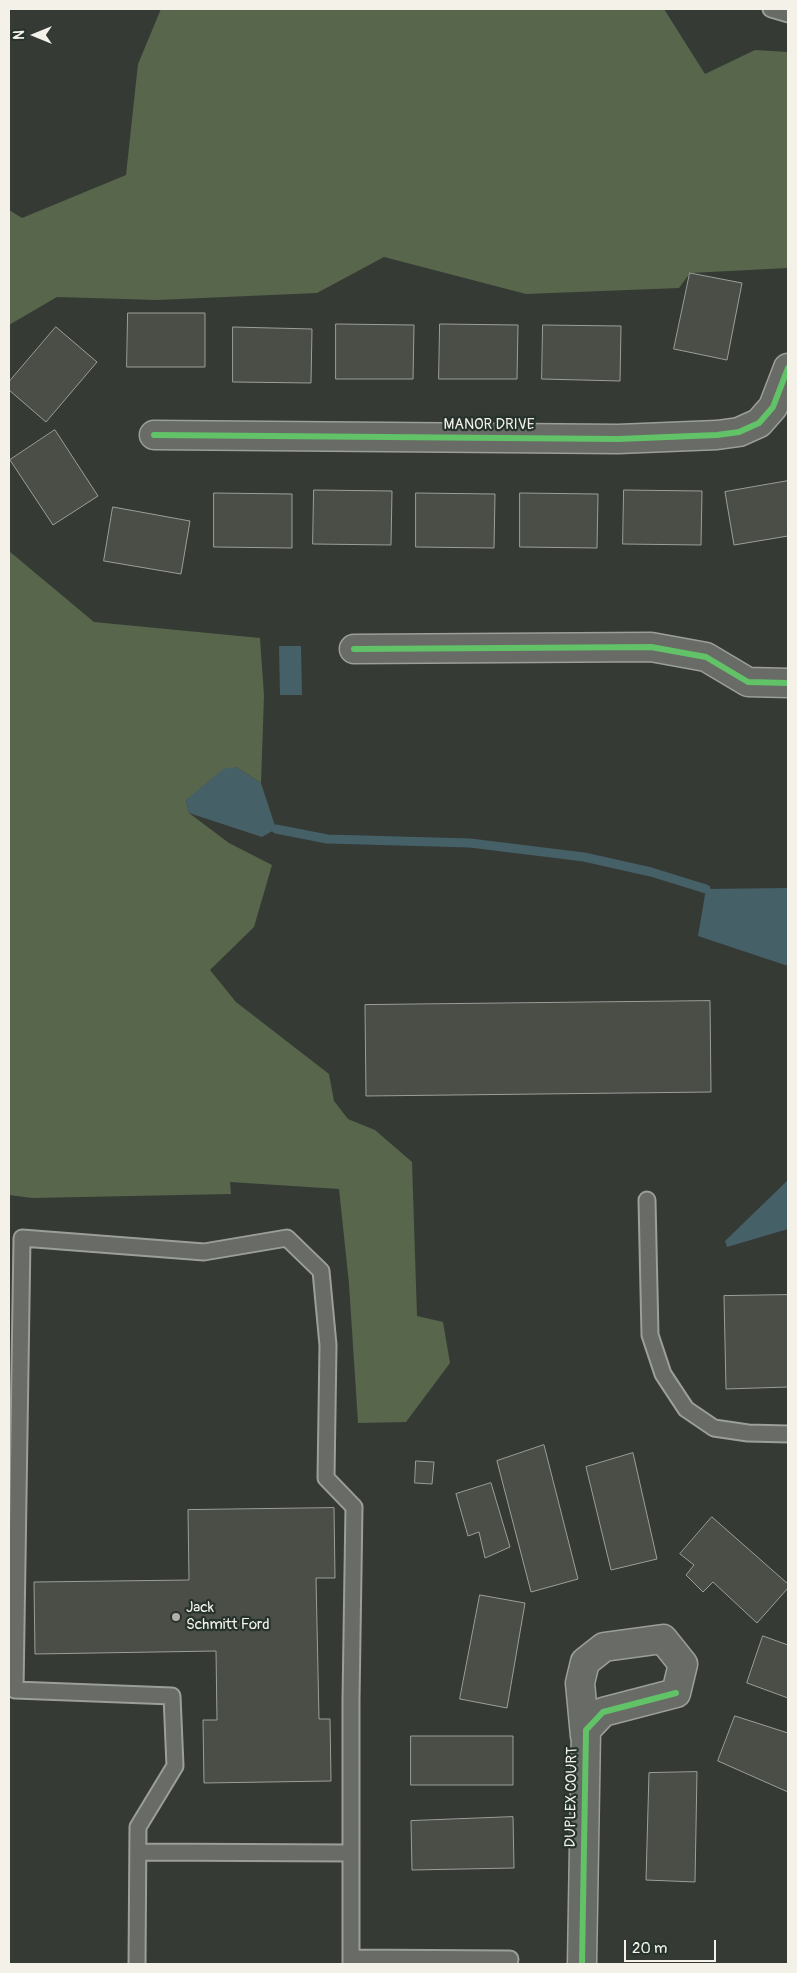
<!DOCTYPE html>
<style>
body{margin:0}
#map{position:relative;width:797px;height:1973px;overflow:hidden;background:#353a35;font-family:Pangolin,sans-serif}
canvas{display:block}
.frame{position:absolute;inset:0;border:10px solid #f4f1e8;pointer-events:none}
.north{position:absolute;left:10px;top:10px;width:50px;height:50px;-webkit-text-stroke:4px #26332d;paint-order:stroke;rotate:270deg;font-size:14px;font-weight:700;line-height:20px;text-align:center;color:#f4f1e8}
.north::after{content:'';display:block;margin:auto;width:18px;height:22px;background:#f4f1e8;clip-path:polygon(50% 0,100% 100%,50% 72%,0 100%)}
.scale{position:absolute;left:624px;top:1940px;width:92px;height:22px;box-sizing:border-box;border:2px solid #f4f1e8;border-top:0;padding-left:6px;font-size:15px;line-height:18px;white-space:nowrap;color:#f4f1e8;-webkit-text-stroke:4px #26332d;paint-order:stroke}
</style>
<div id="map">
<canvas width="797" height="1973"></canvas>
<div class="frame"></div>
<div class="north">N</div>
<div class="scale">20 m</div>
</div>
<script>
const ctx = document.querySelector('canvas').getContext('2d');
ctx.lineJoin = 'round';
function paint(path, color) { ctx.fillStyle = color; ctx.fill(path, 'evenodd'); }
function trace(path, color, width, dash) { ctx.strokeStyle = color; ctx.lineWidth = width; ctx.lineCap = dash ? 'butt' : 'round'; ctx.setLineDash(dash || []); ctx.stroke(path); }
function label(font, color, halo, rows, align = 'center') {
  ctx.font = font + ' Pangolin,sans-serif'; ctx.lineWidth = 4.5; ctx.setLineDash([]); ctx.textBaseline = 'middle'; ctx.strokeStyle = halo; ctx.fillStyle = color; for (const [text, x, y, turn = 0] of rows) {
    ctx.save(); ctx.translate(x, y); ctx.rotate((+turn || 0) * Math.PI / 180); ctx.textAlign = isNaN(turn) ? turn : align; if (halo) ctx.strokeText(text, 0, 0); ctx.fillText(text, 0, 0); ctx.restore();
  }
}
paint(new Path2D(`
 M 161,9 L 664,9 L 705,74 L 755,50 L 788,52 L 788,268 L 690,273 L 679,288 L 526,294 L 384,257 L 317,293 L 157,300 L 57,297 L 9,325 L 9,210 L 22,218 L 126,175 L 138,64 Z
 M 9,551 L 94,622 L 260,638 L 264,696 L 261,783 L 236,767 L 186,800 L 189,813 L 229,843 L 272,865 L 254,927 L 210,970 L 236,1002 L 329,1074 L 334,1101 L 348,1119 L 375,1130 L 412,1162 L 417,1316 L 443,1322 L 450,1363 L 406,1422 L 358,1423 L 349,1284 L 339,1189 L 230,1182 L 231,1194 L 32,1198 L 9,1195 Z`), '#58664b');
paint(new Path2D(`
 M 279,646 L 301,646 L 302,695 L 280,695 Z
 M 236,767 L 261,783 L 276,829 L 262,837 L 189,813 L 186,800 L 223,769 Z
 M 788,888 L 788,966 L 698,936 L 706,889 Z
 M 788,1180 L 788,1229 L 727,1247 L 725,1241 Z`), '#466068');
trace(new Path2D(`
 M 276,829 L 327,839 L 470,843 L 584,857 L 651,872 L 706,889`), '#466068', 9);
const building = new Path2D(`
 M 690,273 L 742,283 L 727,360 L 674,349 Z
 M 128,313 L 205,313 L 205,367 L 127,367 Z
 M 336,324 L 414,325 L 413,379 L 336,379 Z
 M 440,324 L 518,325 L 517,379 L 439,379 Z
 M 543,325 L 621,326 L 620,381 L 542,379 Z
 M 56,327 L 97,362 L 46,422 L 9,390 L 9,382 Z
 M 233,327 L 312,329 L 311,383 L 233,382 Z
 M 55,430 L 98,496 L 53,525 L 10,460 Z
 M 788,481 L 788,536 L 734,545 L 725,492 Z
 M 314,490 L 392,491 L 391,545 L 313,544 Z
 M 624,490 L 702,491 L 701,545 L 623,544 Z
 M 214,493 L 292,494 L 292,548 L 214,547 Z
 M 416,493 L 495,494 L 494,548 L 416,547 Z
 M 520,493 L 598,494 L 597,548 L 520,547 Z
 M 113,507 L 190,521 L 181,574 L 104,561 Z
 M 710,1001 L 711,1092 L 366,1096 L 365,1005 Z
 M 788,1295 L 788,1387 L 726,1389 L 724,1296 Z
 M 544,1445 L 578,1579 L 531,1592 L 497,1461 Z
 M 633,1453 L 657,1559 L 611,1570 L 586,1467 Z
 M 416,1461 L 434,1462 L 432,1484 L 415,1483 Z
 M 491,1483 L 510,1547 L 485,1558 L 479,1532 L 468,1536 L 456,1494 Z
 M 334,1508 L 335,1578 L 316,1578 L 319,1719 L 330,1719 L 331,1781 L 204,1783 L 203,1720 L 217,1720 L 216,1651 L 35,1654 L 34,1582 L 189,1580 L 188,1510 Z
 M 712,1517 L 788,1584 L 788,1588 L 757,1623 L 713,1582 L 703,1592 L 686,1575 L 694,1565 L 680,1554 Z
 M 480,1595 L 525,1603 L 507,1708 L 460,1699 Z
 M 763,1636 L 788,1645 L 788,1698 L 747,1683 Z
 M 735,1716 L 788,1733 L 788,1792 L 718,1761 Z
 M 411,1736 L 513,1736 L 513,1785 L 411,1785 Z
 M 697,1772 L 695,1882 L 646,1880 L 649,1773 Z
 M 513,1817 L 514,1868 L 412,1870 L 411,1821 Z`);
paint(building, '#4b4d47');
trace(building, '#9c9e9a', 1);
const service = new Path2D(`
 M 771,9 L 788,14
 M 647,1200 L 650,1335 L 663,1374 L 686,1409 L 714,1428 L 748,1433 L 788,1434
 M 138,1852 L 351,1853
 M 351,1958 L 510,1959 L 509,1964
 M 137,1964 L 138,1827 L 175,1766 L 172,1696 L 15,1690 L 22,1238 L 204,1252 L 287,1238 L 321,1271 L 328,1345 L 326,1478 L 354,1507 L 351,1700 L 351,1964`);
const minor = new Path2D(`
 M 154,435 L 618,439 L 717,435 L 739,432 L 759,423 L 773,407 L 788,368
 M 354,649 L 651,647 L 706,657 L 748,682 L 788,683
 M 663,1639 L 683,1664 L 676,1693 L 603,1712 L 586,1730 L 585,1736 L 580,1683 L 585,1662 L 604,1647 Z
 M 582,1964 L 586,1730 L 603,1712 L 676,1693`);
trace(service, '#9c9e9a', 19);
trace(minor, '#9c9e9a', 31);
trace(service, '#686b66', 15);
trace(minor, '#686b66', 28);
trace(new Path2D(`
 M 154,435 L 618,439 L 717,435 L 739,432 L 759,423 L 773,407 L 788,368
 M 354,649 L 651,647 L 706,657 L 748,682 L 788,683
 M 582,1964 L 586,1730 L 603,1712 L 676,1693`), '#61c268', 6);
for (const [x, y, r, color] of [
 [176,1617,5,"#b1b1a9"]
]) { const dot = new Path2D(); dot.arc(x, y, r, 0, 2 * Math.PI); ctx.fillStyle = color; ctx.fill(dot); trace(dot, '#26332d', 2); }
label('15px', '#f4f1e8', '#26332d', [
 ["MANOR DRIVE",489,425],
 ["DUPLEX COURT",572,1797,-89]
]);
label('15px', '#f4f1e8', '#26332d', [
 ["Jack",186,1608],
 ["Schmitt Ford",186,1625]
], 'left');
</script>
